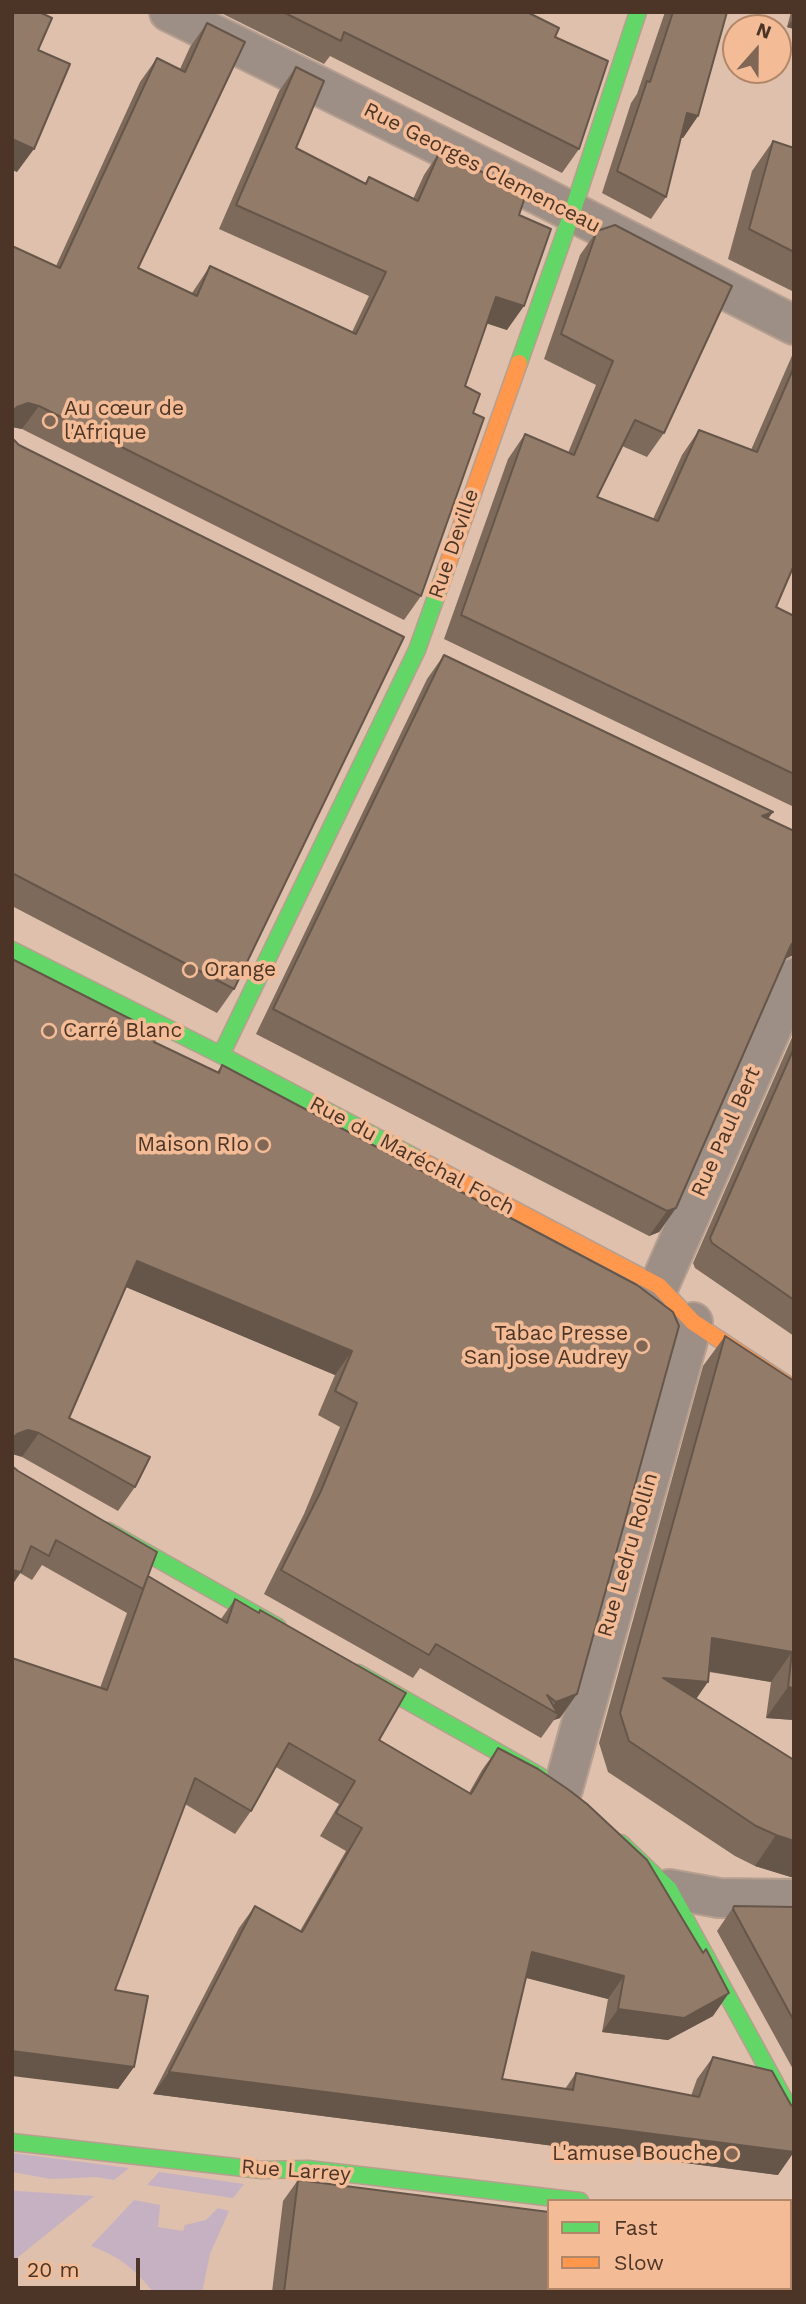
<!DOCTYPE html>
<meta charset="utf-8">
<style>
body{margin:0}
#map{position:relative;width:806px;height:2304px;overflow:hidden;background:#dec0ac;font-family:"Work Sans",sans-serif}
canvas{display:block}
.frame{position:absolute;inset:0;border:14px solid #4c3526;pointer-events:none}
.legend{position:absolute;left:547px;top:2199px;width:245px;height:91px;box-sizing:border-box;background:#f4bc96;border:2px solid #b18669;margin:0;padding:9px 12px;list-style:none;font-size:21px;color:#4c3526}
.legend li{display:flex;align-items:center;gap:14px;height:35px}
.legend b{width:35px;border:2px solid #b18669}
.north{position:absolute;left:722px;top:14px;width:70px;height:70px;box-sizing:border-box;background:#f4bc96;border:2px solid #b18669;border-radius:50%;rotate:21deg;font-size:19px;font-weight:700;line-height:28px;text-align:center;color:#4c3526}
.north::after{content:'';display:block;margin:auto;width:24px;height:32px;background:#7f6655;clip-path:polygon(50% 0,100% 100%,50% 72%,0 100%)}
.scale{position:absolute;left:14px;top:2258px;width:126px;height:32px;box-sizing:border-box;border:4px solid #4c3526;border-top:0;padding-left:9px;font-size:21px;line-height:24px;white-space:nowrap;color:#4c3526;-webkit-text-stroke:5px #f4bc96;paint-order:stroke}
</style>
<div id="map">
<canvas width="806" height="2304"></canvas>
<div class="frame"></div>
<ul class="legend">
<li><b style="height:9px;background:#63d668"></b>Fast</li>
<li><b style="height:9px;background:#ff974d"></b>Slow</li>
</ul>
<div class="north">N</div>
<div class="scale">20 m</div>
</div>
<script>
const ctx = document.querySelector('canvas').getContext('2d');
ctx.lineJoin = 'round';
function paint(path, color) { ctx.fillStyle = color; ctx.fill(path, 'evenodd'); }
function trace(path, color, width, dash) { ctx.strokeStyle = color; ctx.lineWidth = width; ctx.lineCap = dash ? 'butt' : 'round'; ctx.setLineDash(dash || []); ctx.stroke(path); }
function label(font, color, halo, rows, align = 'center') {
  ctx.font = font + ' "Work Sans",sans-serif'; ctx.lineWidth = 7; ctx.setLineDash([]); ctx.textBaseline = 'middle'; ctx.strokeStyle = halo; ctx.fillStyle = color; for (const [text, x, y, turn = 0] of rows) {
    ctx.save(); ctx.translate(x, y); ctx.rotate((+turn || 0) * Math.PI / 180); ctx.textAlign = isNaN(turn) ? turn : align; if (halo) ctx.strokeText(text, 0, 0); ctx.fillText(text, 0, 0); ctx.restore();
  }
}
paint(new Path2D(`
 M 12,2153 L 129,2168 L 114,2180 L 96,2177 L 51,2179 L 12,2172 Z
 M 159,2172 L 244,2184 L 233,2198 L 147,2185 Z
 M 12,2190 L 17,2191 L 94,2196 L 12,2262 Z
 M 134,2200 L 160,2205 L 158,2227 L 183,2231 L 185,2225 L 206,2220 L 218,2208 L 229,2211 L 210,2254 L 202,2292 L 153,2292 C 136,2270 118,2255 91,2246 Z`), '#c5b1c2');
const street = new Path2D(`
 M 169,12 L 525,188 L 794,325
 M 659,1286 L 794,978
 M 563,1789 L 693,1322
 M 669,1889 L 719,1898 L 794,1899`);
const fast = new Path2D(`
 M 519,363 L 572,213 L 638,12
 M 12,950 L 221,1055 L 422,1161
 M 221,1055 L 417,650 L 446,569
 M 108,1531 L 278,1627
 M 358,1673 L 540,1776
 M 621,1843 L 669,1889 L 794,2117
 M 12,2142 L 262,2170 L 308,2169 L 580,2201
 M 790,2226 L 794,2226`);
const slow = new Path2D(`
 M 446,569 L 519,363
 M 422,1161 L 659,1286 L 693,1322 L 794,1389`);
trace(street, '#b79f90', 42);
trace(fast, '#b79f90', 19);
trace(slow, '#b79f90', 19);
trace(street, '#9d8f85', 38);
trace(fast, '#63d668', 16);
trace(slow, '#ff974d', 16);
paint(new Path2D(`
 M 219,12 L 527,12 L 555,37 L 579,149 L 562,173 L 330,56 L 324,64 Z
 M 665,12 L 727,12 L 698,116 L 683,138 L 681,138 L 666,197 L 651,219 L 602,193 L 631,103 L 637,94 Z
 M 791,12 L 794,12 L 794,29 L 787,27 Z
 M 207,23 L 138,268 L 192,293 L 210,266 L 352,332 L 369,296 L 219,229 L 279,91 L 296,67 L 296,148 L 365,183 L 369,177 L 413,199 L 424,175 L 440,151 L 519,215 L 507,330 L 487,323 L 465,386 L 473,413 L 421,596 L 404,620 L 22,429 L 12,427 L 12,246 L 56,266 L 140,82 L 157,58 L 180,69 L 190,47 Z
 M 773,141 L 794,148 L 794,292 L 728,259 L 752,171 Z
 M 597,231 L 664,433 L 647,457 L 622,446 L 597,497 L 653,519 L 682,455 L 699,430 L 751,450 L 794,351 L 794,565 L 776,607 L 794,616 L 794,807 L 444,639 L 508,459 L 525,434 L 568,453 L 596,385 L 544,359 L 580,255 Z
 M 12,438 L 234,989 L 217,1013 L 12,906 Z
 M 444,655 L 768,819 L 791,956 L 785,959 L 676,1208 L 659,1232 L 649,1236 L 256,1034 L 427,679 Z
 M 794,1033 L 794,1336 L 695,1268 L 693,1263 Z
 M 154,1042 L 217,1072 L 222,1065 L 637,1285 L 560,1718 L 554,1720 L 541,1738 L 420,1668 L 413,1678 L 264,1594 L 304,1514 L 340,1427 L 318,1415 L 335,1375 L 126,1287 L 69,1418 L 135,1487 L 118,1511 L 22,1457 Z
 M 725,1336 L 794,1381 L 794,1720 L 766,1718 L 771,1682 L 709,1672 L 696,1699 L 794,1760 L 794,1878 L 755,1866 L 735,1856 L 608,1772 L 599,1743 L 703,1366 Z
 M 12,1466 L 148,1576 L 221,1619 L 235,1599 L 379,1740 L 469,1793 L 482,1770 L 498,1748 L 713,2016 L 668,2040 L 602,2032 L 608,1999 L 526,1978 L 502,2079 L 565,2089 L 576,2073 L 691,2096 L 697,2079 L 713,2057 L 778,2175 L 153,2094 L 239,1928 L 255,1906 L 300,1931 L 346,1851 L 320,1836 L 339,1804 L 276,1767 L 251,1811 L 235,1834 L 185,1804 L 115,1990 L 134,2067 L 118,2089 L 100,1688 L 127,1613 L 42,1565 L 32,1580 L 20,1573 L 12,1585 Z
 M 734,1906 L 794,1907 L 794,2071 L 717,1931 Z
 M 298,2180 L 794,2292 L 272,2292 L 283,2201 Z`), '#7e6a5a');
paint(new Path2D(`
 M 794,18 L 794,29 L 787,27 Z
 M 687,113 L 698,116 L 683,138 L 672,135 Z
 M 12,139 L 34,149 L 17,172 L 12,170 Z
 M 496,297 L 524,306 L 507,330 L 479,321 Z
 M 28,403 L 39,406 L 22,429 L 12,427 L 12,412 L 17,407 Z
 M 773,812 L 755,837 L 762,816 Z
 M 794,941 L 794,957 L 791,956 L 781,961 Z
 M 676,1208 L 659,1232 L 649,1236 L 667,1211 Z
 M 137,1261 L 352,1351 L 335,1375 L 121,1285 Z
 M 28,1430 L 39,1433 L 22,1457 L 12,1454 L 12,1439 L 17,1434 Z
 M 12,1570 L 21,1572 L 12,1585 Z
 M 712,1638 L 792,1652 L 771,1682 L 691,1668 Z
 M 663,1678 L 708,1682 L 687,1712 Z
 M 788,1687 L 794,1688 L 794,1720 L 766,1718 Z
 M 577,1694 L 560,1718 L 554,1720 L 558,1714 L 550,1709 L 556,1702 Z
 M 776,1835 L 794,1841 L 794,1878 L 755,1866 Z
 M 532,1952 L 624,1976 L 608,1999 L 516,1975 Z
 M 729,1993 L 713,2016 L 668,2040 L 602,2032 L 618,2009 Z
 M 12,2051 L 134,2067 L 118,2089 L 12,2076 Z
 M 169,2072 L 794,2152 L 778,2175 L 153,2094 Z`), '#66564a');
const building = new Path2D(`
 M 12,12 L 39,12 L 52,18 L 38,50 L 70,64 L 34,149 L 12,139 Z
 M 283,12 L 527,12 L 559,28 L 555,37 L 608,61 L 579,149 L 344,32 L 341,41 Z
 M 673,12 L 727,12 L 698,116 L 687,113 L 666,197 L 617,171 L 647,81 L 650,82 Z
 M 207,23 L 245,42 L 138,268 L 197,296 L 210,266 L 356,334 L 386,272 L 236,205 L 296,67 L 324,81 L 296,148 L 366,184 L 369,177 L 418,201 L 440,151 L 526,194 L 519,215 L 551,229 L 524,306 L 496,297 L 465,386 L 480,394 L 473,413 L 484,418 L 421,596 L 39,406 L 28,403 L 17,407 L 12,412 L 12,246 L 60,268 L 157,58 L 185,72 Z
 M 773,141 L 794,148 L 794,252 L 749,229 Z
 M 615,225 L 732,286 L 664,433 L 635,420 L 597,497 L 658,521 L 699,430 L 757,452 L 794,367 L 794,565 L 776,607 L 794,616 L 794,774 L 461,615 L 525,434 L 574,455 L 613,361 L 561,334 L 597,231 Z
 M 12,438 L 19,445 L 404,637 L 234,989 L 12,873 Z
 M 444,655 L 773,812 L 762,816 L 794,831 L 794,941 L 791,945 L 676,1208 L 667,1211 L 273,1009 Z
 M 12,959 L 158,1033 L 154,1042 L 219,1073 L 222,1065 L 637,1285 L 673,1312 L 679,1326 L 577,1694 L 556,1702 L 547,1695 L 558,1714 L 436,1644 L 429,1655 L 281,1570 L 321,1491 L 357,1403 L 335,1391 L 352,1351 L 137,1261 L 69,1418 L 150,1457 L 135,1487 L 39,1433 L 28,1430 L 17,1434 L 12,1439 Z
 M 794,1048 L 794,1300 L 712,1243 L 710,1238 Z
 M 725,1336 L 794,1381 L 794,1688 L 788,1687 L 792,1652 L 712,1638 L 708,1682 L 663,1678 L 794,1760 L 794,1841 L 776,1835 L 756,1826 L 629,1741 L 620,1713 Z
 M 12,1466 L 18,1471 L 157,1552 L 143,1589 L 56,1540 L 49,1556 L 31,1546 L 21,1572 L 12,1570 Z
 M 148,1576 L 227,1623 L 235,1599 L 259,1613 L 260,1610 L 406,1693 L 379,1740 L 471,1794 L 498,1748 L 538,1769 L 569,1790 L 587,1804 L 647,1860 L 703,1953 L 706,1949 L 729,1993 L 684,2018 L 618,2009 L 624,1976 L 532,1952 L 502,2079 L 573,2090 L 576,2073 L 699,2097 L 713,2057 L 772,2071 L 791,2105 L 794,2107 L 794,2152 L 169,2072 L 255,1906 L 302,1932 L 362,1828 L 336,1813 L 355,1781 L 289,1743 L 251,1811 L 195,1778 L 115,1990 L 148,1996 L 134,2067 L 12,2051 L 12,1658 L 107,1690 Z
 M 734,1906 L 794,1907 L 794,2021 L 733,1909 Z
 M 298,2180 L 549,2212 L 549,2288 L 790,2288 L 790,2243 L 794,2243 L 794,2292 L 284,2292 Z`);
paint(building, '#927b69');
trace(building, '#66564a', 2);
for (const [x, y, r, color] of [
 [50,421,7,"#7f6655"],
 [190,970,7,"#7f6655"],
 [49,1031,7,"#7f6655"],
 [263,1145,7,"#7f6655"],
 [642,1346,7,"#7f6655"],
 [732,2154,7,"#7f6655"]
]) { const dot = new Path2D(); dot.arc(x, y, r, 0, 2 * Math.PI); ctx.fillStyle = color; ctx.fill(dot); trace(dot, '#f4bc96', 2.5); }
label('21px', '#4c3526', '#f4bc96', [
 ["Rue Georges Clemenceau",482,168,27],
 ["Rue Deville",454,544,-71],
 ["Rue Paul Bert",726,1132,-66],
 ["Rue du Maréchal Foch",412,1156,28],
 ["Rue Ledru Rollin",628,1555,-74],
 ["Rue Larrey",296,2171,4]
]);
label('21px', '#4c3526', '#f4bc96', [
 ["Au cœur de",64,409],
 ["l'Afrique",64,433],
 ["Orange",204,970],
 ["Carré Blanc",63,1031],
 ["Maison RIo",249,1145,"right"],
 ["Tabac Presse",628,1334,"right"],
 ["San jose Audrey",628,1358,"right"],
 ["L'amuse Bouche",718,2154,"right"]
], 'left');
</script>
